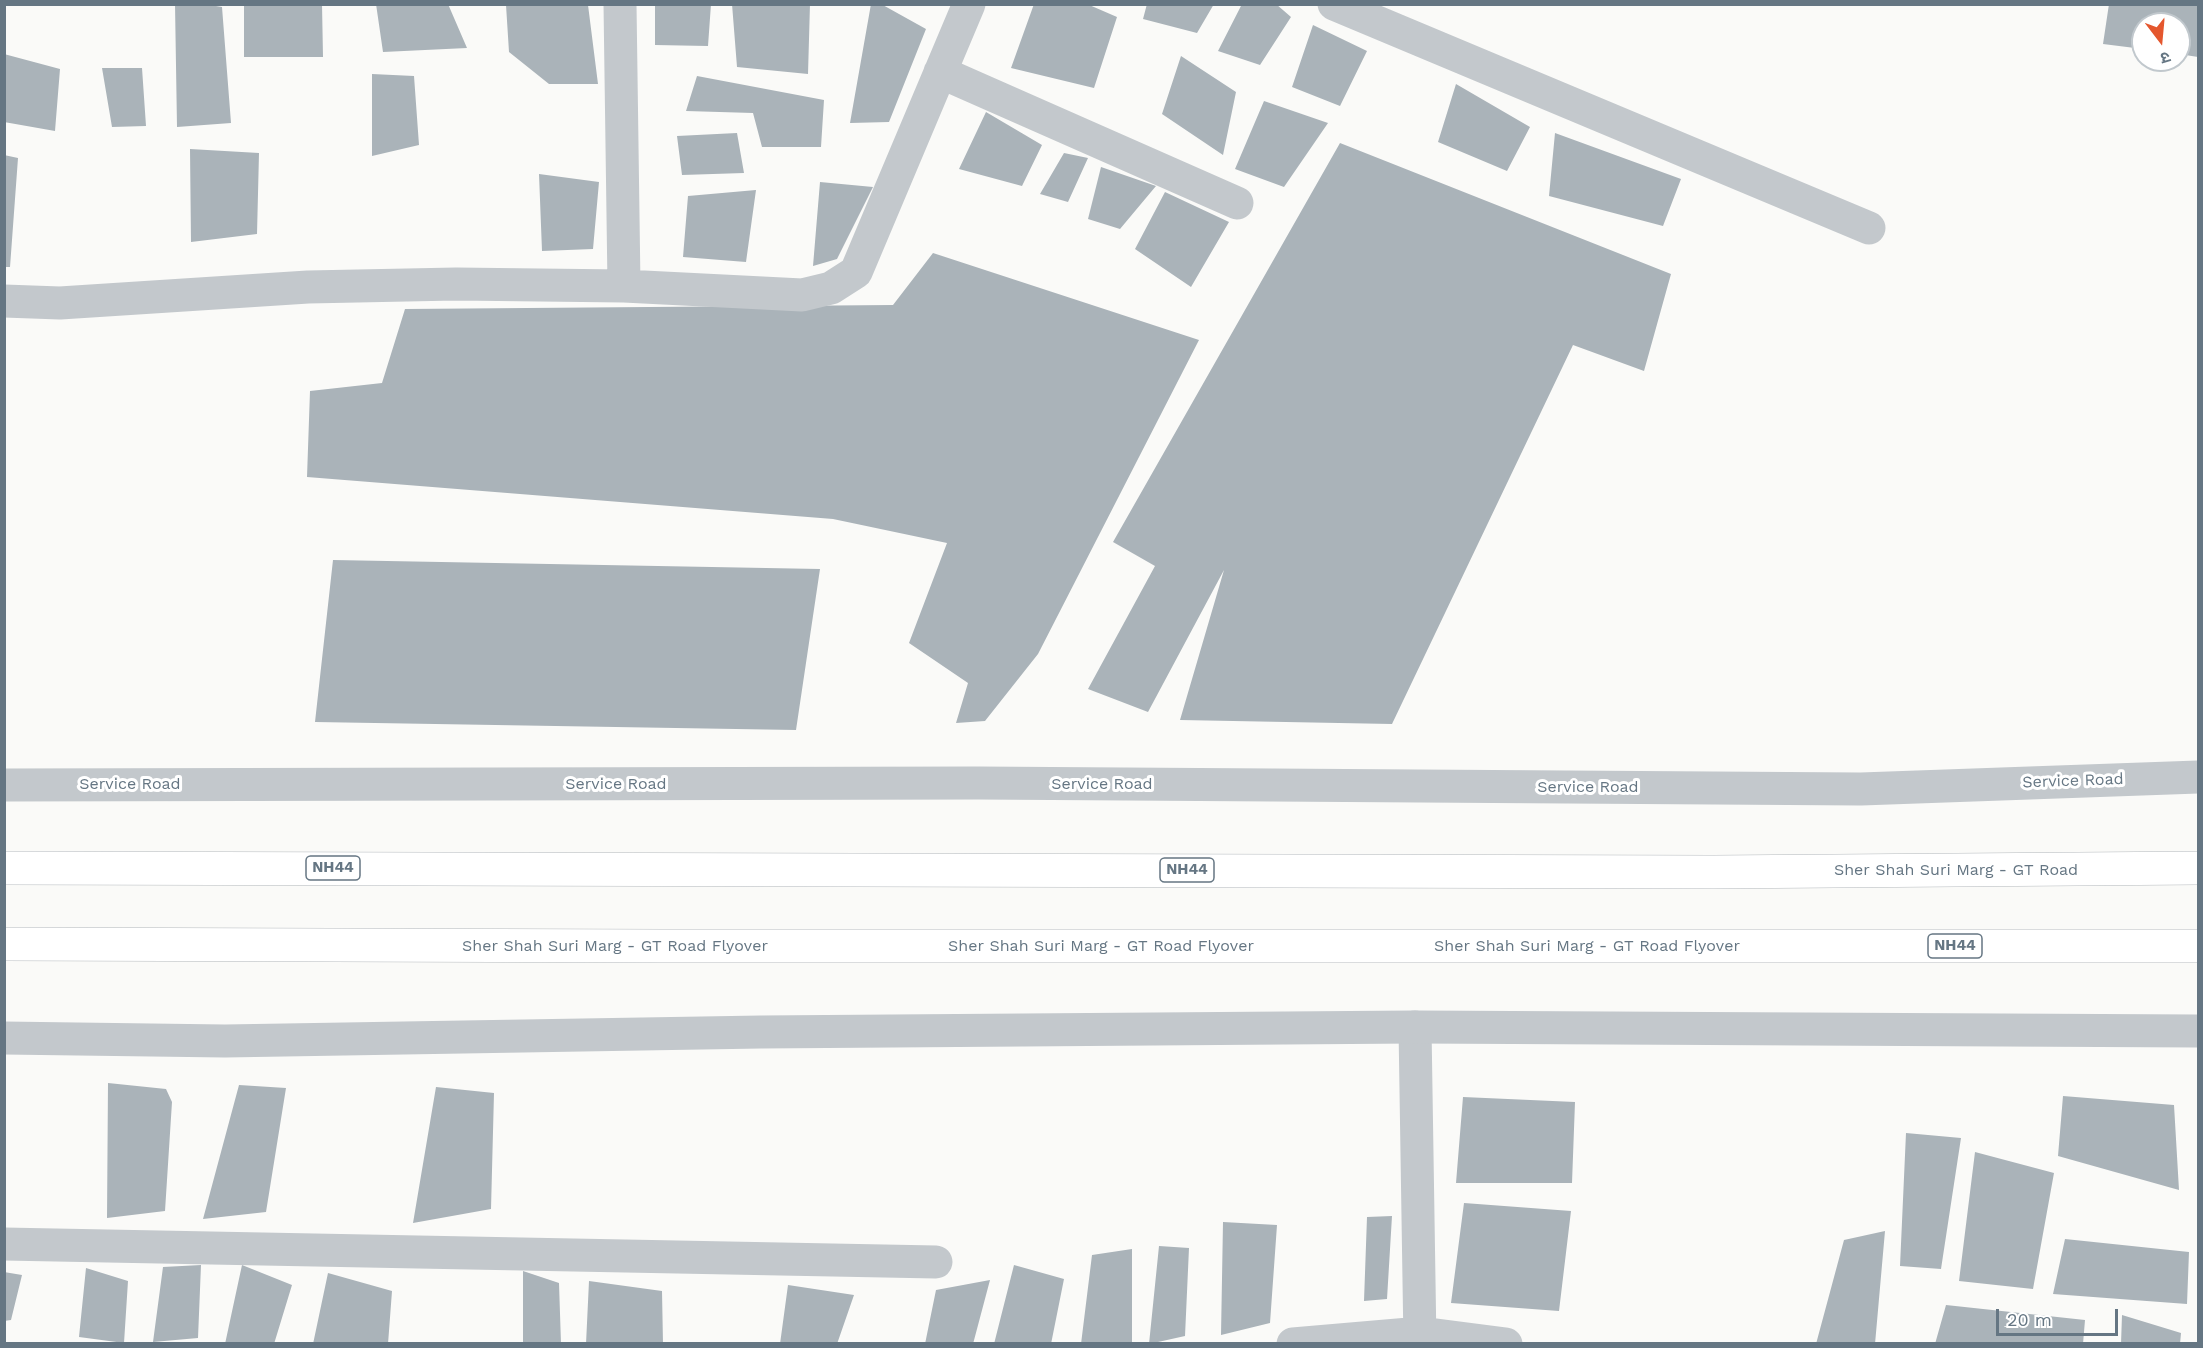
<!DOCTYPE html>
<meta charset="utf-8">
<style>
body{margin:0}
#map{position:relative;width:2203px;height:1348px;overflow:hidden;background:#fafaf8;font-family:"Work Sans","Noto Sans Devanagari",sans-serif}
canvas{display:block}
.frame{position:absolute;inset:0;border:6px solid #657683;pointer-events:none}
.north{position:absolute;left:2131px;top:12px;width:60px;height:60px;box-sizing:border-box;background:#fff;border:2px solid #c1c8cd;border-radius:50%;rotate:164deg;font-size:16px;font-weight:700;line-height:24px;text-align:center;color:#657683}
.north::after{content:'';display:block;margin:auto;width:21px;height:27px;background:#e4572e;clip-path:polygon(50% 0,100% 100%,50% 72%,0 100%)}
.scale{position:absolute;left:1996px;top:1309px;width:122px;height:27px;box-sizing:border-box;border:3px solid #657683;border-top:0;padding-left:8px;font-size:18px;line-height:21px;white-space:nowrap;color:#657683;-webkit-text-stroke:4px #fff;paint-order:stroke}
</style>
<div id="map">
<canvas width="2203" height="1348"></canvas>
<div class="frame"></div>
<div class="north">उ</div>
<div class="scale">20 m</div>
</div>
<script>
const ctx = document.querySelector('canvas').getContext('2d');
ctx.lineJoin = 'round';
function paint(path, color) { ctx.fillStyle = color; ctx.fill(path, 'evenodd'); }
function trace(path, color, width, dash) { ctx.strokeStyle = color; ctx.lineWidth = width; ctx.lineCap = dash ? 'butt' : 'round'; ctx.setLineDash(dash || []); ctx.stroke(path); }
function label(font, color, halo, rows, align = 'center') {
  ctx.font = font + ' "Work Sans",sans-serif'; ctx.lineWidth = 6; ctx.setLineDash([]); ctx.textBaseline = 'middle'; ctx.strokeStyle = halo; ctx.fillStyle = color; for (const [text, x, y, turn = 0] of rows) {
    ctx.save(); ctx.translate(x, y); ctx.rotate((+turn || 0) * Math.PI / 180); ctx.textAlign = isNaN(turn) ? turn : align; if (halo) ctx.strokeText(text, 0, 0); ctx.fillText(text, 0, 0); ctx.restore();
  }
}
paint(new Path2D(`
 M 175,4 L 204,4 L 222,7 L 231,123 L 177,127 Z
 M 244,4 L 322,4 L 323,57 L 244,57 Z
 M 376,4 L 448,4 L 467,48 L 383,52 Z
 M 655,4 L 711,4 L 708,46 L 655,45 Z
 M 732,4 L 810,4 L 808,74 L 737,67 Z
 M 871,4 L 881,4 L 926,29 L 889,122 L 850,123 Z
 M 1034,4 L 1087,4 L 1117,17 L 1094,88 L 1011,68 Z
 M 1147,4 L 1214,4 L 1197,33 L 1143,19 Z
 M 1242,4 L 1276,4 L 1291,17 L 1260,65 L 1218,51 Z
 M 2109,4 L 2198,4 L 2198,57 L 2179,54 L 2179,24 L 2143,24 L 2143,49 L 2103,44 Z
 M 506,5 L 588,5 L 598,84 L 549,84 L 509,52 Z
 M 1313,25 L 1367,51 L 1340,106 L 1292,87 Z
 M 4,54 L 60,69 L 55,131 L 4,122 Z
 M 1181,56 L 1236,92 L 1223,155 L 1162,114 Z
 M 102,68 L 142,68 L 146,126 L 112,127 Z
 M 372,74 L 414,76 L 419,145 L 372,156 Z
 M 697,76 L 824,100 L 821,147 L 762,147 L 753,113 L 686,111 Z
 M 1456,84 L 1530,127 L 1507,171 L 1438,142 Z
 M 1264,101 L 1328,123 L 1284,187 L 1235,169 Z
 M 986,112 L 1042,145 L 1022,186 L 959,169 Z
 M 737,133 L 744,173 L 682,175 L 677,136 Z
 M 1555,133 L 1681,179 L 1663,226 L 1549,196 Z
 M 1340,143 L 1671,274 L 1644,371 L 1573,345 L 1392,724 L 1180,720 L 1224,570 L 1148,712 L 1088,689 L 1155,566 L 1113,542 Z
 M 190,149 L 259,153 L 257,234 L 191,242 Z
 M 1064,153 L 1088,158 L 1068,202 L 1040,194 Z
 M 4,155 L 18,158 L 10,267 L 4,267 Z
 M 1101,167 L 1156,186 L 1120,229 L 1088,219 Z
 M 539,174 L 599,182 L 593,249 L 542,251 Z
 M 820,182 L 873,187 L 837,259 L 813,266 Z
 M 756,190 L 746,262 L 683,257 L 688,196 Z
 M 1165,192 L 1229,222 L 1191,287 L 1135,249 Z
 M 933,253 L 1199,340 L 1038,654 L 985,721 L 956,723 L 968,683 L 909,643 L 947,543 L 833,519 L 307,477 L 310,391 L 382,383 L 405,309 L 893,305 Z
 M 333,560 L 820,569 L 796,730 L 315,722 Z
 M 108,1083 L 166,1089 L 172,1102 L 165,1211 L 107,1218 Z
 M 239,1085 L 286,1088 L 266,1212 L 203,1219 Z
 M 436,1087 L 494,1093 L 491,1209 L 413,1223 Z
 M 2063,1096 L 2174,1105 L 2179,1190 L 2058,1156 Z
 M 1463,1097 L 1575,1102 L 1572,1183 L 1456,1183 Z
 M 1906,1133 L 1961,1138 L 1941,1269 L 1900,1266 Z
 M 1975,1152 L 2054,1173 L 2033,1289 L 1959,1281 Z
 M 1464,1203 L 1571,1211 L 1559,1311 L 1451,1303 Z
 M 1392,1216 L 1387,1299 L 1364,1301 L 1367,1217 Z
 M 1223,1222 L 1277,1225 L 1270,1323 L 1221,1335 Z
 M 1885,1231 L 1875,1344 L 1816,1344 L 1844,1240 Z
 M 2065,1239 L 2189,1252 L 2187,1304 L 2053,1294 Z
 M 1159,1246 L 1189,1248 L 1185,1336 L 1149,1344 Z
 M 1132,1249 L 1132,1344 L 1081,1344 L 1092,1255 Z
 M 201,1265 L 198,1338 L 153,1342 L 163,1267 Z
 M 242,1265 L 292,1285 L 274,1344 L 225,1344 Z
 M 1014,1265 L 1064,1279 L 1051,1344 L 994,1344 Z
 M 86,1268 L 128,1281 L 124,1343 L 79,1337 Z
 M 523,1271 L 559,1283 L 561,1344 L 523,1344 Z
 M 4,1272 L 22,1275 L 11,1320 L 4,1321 Z
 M 328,1273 L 392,1291 L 388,1344 L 313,1344 Z
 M 990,1280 L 973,1344 L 925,1344 L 936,1290 Z
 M 589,1281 L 662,1291 L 663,1344 L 586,1344 Z
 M 788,1285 L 854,1295 L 837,1344 L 780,1344 Z
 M 1946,1305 L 2085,1320 L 2083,1344 L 1935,1344 Z
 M 2122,1315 L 2181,1333 L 2180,1344 L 2121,1344 Z`), '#aab3b9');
const trunk = new Path2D(`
 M 4,868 L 1714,872 L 2198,868
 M 4,944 L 660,946 L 2198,946`);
trace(trunk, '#b4b9bd', 34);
trace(new Path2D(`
 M 620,4 L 624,286
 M 1334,4 L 1869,228
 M 940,72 L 1237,203
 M 4,301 L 60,303 L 308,287 L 456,284 L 624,286 L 802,295 L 831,288 L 856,272 L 969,4
 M 1415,1027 L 1420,1344
 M 4,1244 L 936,1262
 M 1293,1344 L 1421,1333 L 1506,1344`), '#c3c8cc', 33);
trace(new Path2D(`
 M 4,785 L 978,783 L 1861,789 L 2198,777
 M 4,1038 L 225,1041 L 761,1032 L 1415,1027 L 2198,1031`), '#c3c8cc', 33);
trace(trunk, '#fff', 33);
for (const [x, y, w] of [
 [333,868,54],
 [1187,870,54],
 [1955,946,54]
]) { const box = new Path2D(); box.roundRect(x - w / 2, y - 12, w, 24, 4.5); ctx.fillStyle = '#fff'; ctx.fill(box); trace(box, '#657683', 1.5); }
label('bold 15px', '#657683', null, [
 ["NH44",333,868],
 ["NH44",1187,870],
 ["NH44",1955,946]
]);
label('16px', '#657683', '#fff', [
 ["Service Road",2073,781,-2],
 ["Service Road",130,784],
 ["Service Road",616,784],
 ["Service Road",1102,784],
 ["Service Road",1588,787],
 ["Sher Shah Suri Marg - GT Road",1956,870],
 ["Sher Shah Suri Marg - GT Road Flyover",615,946],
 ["Sher Shah Suri Marg - GT Road Flyover",1101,946],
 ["Sher Shah Suri Marg - GT Road Flyover",1587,946]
]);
</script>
